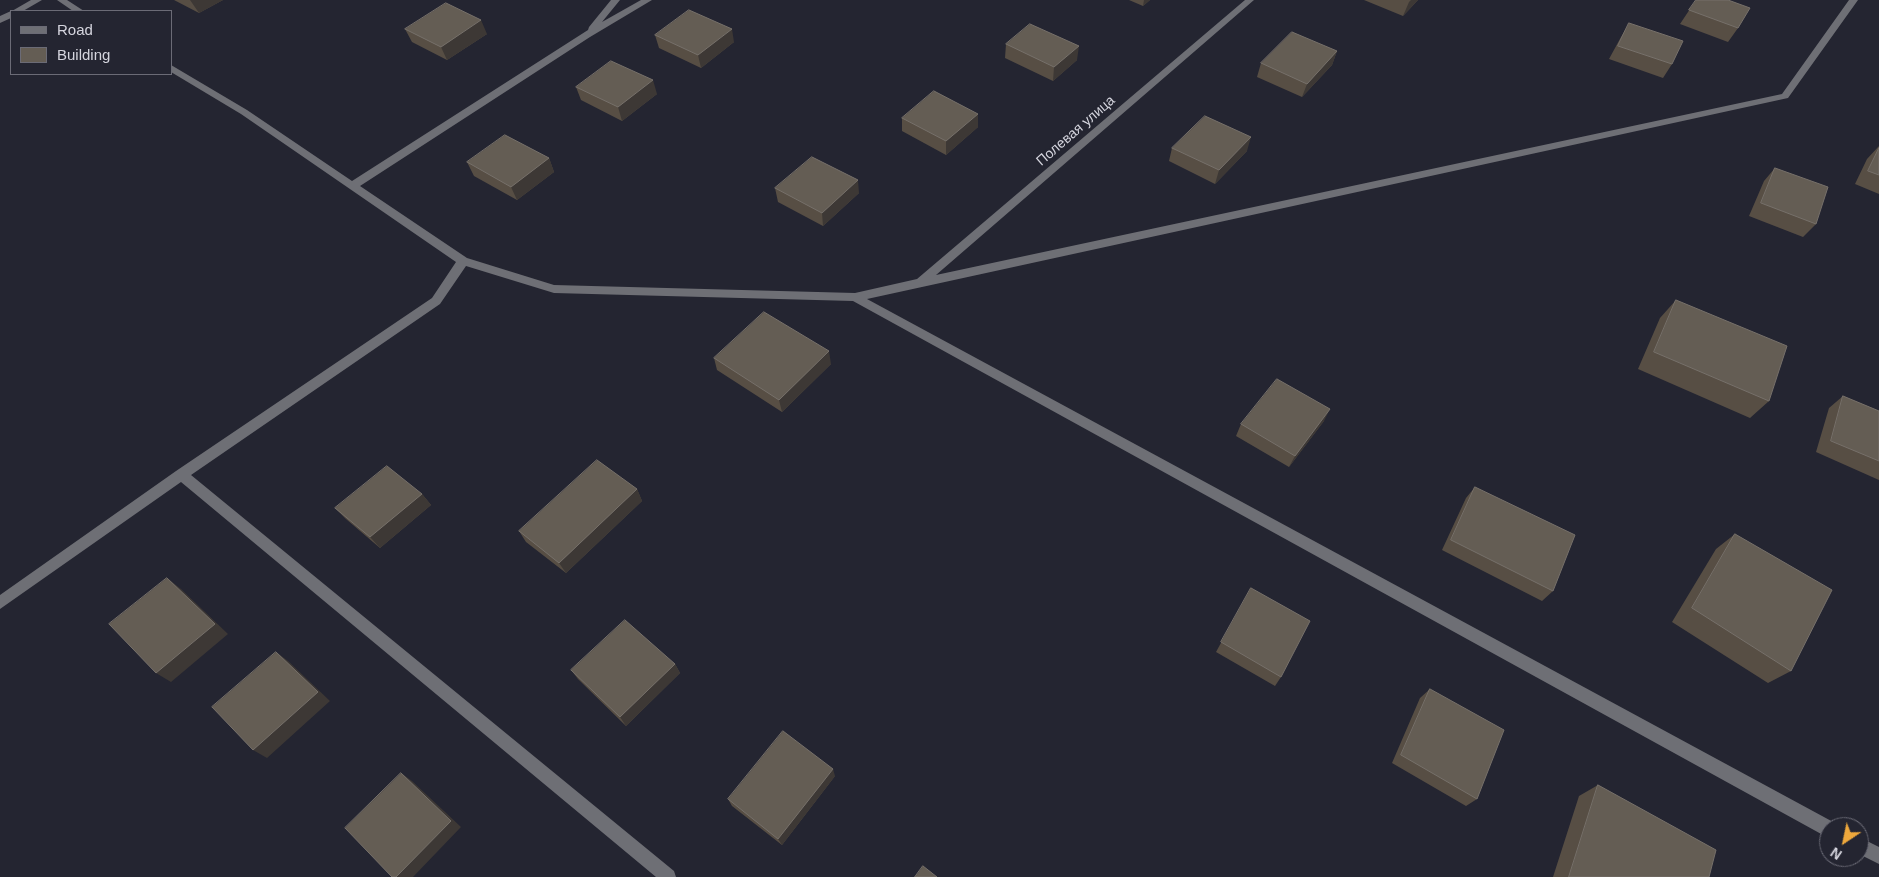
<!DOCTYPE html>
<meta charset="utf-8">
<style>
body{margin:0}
#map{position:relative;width:1879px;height:877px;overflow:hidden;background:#242531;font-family:Helvetica,sans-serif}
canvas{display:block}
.legend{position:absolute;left:10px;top:10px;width:162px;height:65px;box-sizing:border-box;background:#242531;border:1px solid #6b6b76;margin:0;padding:6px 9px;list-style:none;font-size:15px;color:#d5d5de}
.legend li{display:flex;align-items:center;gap:10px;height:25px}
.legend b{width:25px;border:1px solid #6b6b76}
.north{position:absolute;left:1819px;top:817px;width:50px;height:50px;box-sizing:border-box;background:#242531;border:1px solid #6b6b76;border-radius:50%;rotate:214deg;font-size:14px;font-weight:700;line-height:20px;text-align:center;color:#d5d5de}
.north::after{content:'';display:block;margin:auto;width:18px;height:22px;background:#eea83c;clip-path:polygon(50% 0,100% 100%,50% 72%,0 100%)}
</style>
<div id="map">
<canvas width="1879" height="877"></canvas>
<ul class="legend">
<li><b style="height:6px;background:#6e6f75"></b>Road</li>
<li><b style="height:14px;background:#645d54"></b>Building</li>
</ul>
<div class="north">N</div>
</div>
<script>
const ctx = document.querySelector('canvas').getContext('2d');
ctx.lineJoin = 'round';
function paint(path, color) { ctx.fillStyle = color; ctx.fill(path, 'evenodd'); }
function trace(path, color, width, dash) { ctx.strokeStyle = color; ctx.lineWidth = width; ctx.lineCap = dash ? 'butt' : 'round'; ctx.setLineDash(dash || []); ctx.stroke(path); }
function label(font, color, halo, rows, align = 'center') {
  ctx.font = font + ' Helvetica,sans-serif'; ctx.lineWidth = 4; ctx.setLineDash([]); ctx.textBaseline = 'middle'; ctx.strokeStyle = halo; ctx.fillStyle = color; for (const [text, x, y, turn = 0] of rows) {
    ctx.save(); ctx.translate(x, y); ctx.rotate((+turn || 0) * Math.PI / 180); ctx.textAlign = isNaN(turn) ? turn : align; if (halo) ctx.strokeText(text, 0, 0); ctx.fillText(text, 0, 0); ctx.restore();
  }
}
paint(new Path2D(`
 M 31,0 L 42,0 L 23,11 L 12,11 Z
 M 57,0 L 67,0 L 84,11 L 73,11 Z
 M 611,0 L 620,0 L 602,22 L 641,0 L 652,0 L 590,37 L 360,186 L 467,258 L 554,285 L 855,293 L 917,279 L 1245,0 L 1254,0 L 936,275 L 1782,94 L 1849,0 L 1858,0 L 1788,98 L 867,299 L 1835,823 L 1836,827 L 1829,827 L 1829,837 L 1823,835 L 853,301 L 554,293 L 466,266 L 440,304 L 191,475 L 674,871 L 676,877 L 656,877 L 181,482 L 0,609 L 0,595 L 176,471 L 432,298 L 456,262 L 241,114 L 171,72 L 171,65 L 247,110 L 352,181 L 588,30 L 589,27 Z
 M 11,11 L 11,18 L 0,23 L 0,16 Z
 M 1859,837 L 1879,847 L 1879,864 L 1859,854 Z`), '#6e6f75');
paint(new Path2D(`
 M 174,0 L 223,0 L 199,13 Z
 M 1129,0 L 1150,0 L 1143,6 Z
 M 1364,0 L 1418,0 L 1403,16 Z
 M 1696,0 L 1738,28 L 1728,42 L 1680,24 Z
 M 1629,23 L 1672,64 L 1663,78 L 1609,59 L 1621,37 Z
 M 405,29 L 487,34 L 447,60 L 412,42 Z
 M 655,35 L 734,42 L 701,68 L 659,48 Z
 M 1006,44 L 1077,60 L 1053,81 L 1005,58 Z
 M 1337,51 L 1332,65 L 1302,97 L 1257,77 L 1261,63 Z
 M 576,87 L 657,94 L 622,121 L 581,100 Z
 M 902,118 L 978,127 L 946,155 L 902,131 Z
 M 1879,146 L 1879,194 L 1855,184 L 1867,159 Z
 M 1172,148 L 1247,151 L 1215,184 L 1169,161 Z
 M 549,158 L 554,172 L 517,200 L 474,176 L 467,162 Z
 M 1775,168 L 1816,224 L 1803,237 L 1749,216 L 1764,181 Z
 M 775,188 L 859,193 L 823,226 L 778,202 Z
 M 1676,300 L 1769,401 L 1750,418 L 1638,369 L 1660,318 Z
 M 714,358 L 831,364 L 782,412 L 717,370 Z
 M 1843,396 L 1879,411 L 1879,480 L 1816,452 L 1829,408 Z
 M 1324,421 L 1289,467 L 1236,436 L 1241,424 Z
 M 1475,487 L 1553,591 L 1542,601 L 1442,550 L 1466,498 Z
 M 637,489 L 642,501 L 566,573 L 526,542 L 519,531 Z
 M 422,494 L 431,505 L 380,548 L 346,519 L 335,508 Z
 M 1735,534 L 1791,671 L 1768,683 L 1672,622 L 1716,549 Z
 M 1251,588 L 1281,677 L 1275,686 L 1216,652 Z
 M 675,664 L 680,673 L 626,726 L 578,679 L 571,670 Z
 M 1430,689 L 1477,799 L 1466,806 L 1392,763 L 1420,698 Z
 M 835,776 L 782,845 L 732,806 L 728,799 Z
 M 1598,785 L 1709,877 L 1553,877 L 1579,796 Z`), '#574e44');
paint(new Path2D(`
 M 190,0 L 223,0 L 199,13 Z
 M 1144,0 L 1150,0 L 1143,6 Z
 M 1411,0 L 1418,0 L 1403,16 L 1409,2 Z
 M 481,20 L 487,34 L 447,60 L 441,47 Z
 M 732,29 L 734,42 L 701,68 L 698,55 Z
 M 1079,46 L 1077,60 L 1053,81 L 1054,67 Z
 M 1337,51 L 1332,65 L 1302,97 L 1307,84 Z
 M 653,80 L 657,94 L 622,121 L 618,107 Z
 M 978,114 L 978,127 L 946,155 L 946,141 Z
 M 1251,137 L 1247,151 L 1215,184 L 1219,170 Z
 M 549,158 L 554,172 L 517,200 L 511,187 Z
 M 858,180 L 859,193 L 823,226 L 822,213 Z
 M 829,351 L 831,364 L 782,412 L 779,400 Z
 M 1330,409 L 1324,421 L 1289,467 L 1295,456 Z
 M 637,489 L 642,501 L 566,573 L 559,563 Z
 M 422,494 L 431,505 L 380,548 L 370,537 Z
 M 167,578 L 181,589 L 228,634 L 171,682 L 156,673 Z
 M 276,652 L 288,661 L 330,701 L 267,758 L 253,750 Z
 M 675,664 L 680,673 L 626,726 L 620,717 Z
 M 833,769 L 835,776 L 782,845 L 778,839 Z
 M 401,773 L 412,781 L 461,827 L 413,877 L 396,877 Z`), '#3d3835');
const building = new Path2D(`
 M 1696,0 L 1728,0 L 1750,8 L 1738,28 L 1689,10 Z
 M 446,3 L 481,20 L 441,47 L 405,29 Z
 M 689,10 L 732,29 L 698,55 L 655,35 Z
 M 1629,23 L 1683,41 L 1672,64 L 1618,46 Z
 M 1030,24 L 1079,46 L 1054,67 L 1006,44 Z
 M 1292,32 L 1337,51 L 1307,84 L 1261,63 Z
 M 611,61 L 653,80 L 618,107 L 576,87 Z
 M 934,91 L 978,114 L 946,141 L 902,118 Z
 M 1205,116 L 1251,137 L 1219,170 L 1172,148 Z
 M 505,135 L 549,158 L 511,187 L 467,162 Z
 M 1879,148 L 1879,175 L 1868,171 Z
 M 812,157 L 858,180 L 822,213 L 775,188 Z
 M 1775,168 L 1828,187 L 1816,224 L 1761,203 Z
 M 1676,300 L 1787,346 L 1769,401 L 1654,352 Z
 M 764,312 L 829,351 L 779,400 L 714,358 Z
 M 1277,379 L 1330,409 L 1295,456 L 1241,424 Z
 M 1843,396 L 1879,411 L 1879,461 L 1831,441 Z
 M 597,460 L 637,489 L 559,563 L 519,531 Z
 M 387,466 L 422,494 L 370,537 L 335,508 Z
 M 1475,487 L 1575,535 L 1553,591 L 1451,540 Z
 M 1735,534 L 1832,590 L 1791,671 L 1692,608 Z
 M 167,578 L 215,624 L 156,673 L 109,624 Z
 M 1251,588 L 1310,621 L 1281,677 L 1221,642 Z
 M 625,620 L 675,664 L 620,717 L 571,670 Z
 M 276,652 L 318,692 L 253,750 L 212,707 Z
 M 1430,689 L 1504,730 L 1477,799 L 1401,755 Z
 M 783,731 L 833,769 L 778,839 L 728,799 Z
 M 401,773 L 451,821 L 396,877 L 392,877 L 345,828 Z
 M 1598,785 L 1716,850 L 1709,877 L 1569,877 Z
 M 923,866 L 937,877 L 915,877 Z`);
paint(building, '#645d54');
trace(building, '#76706a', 1);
label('14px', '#d5d5de', '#242531', [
 ["Полевая улица",1076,131,-41]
]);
</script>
